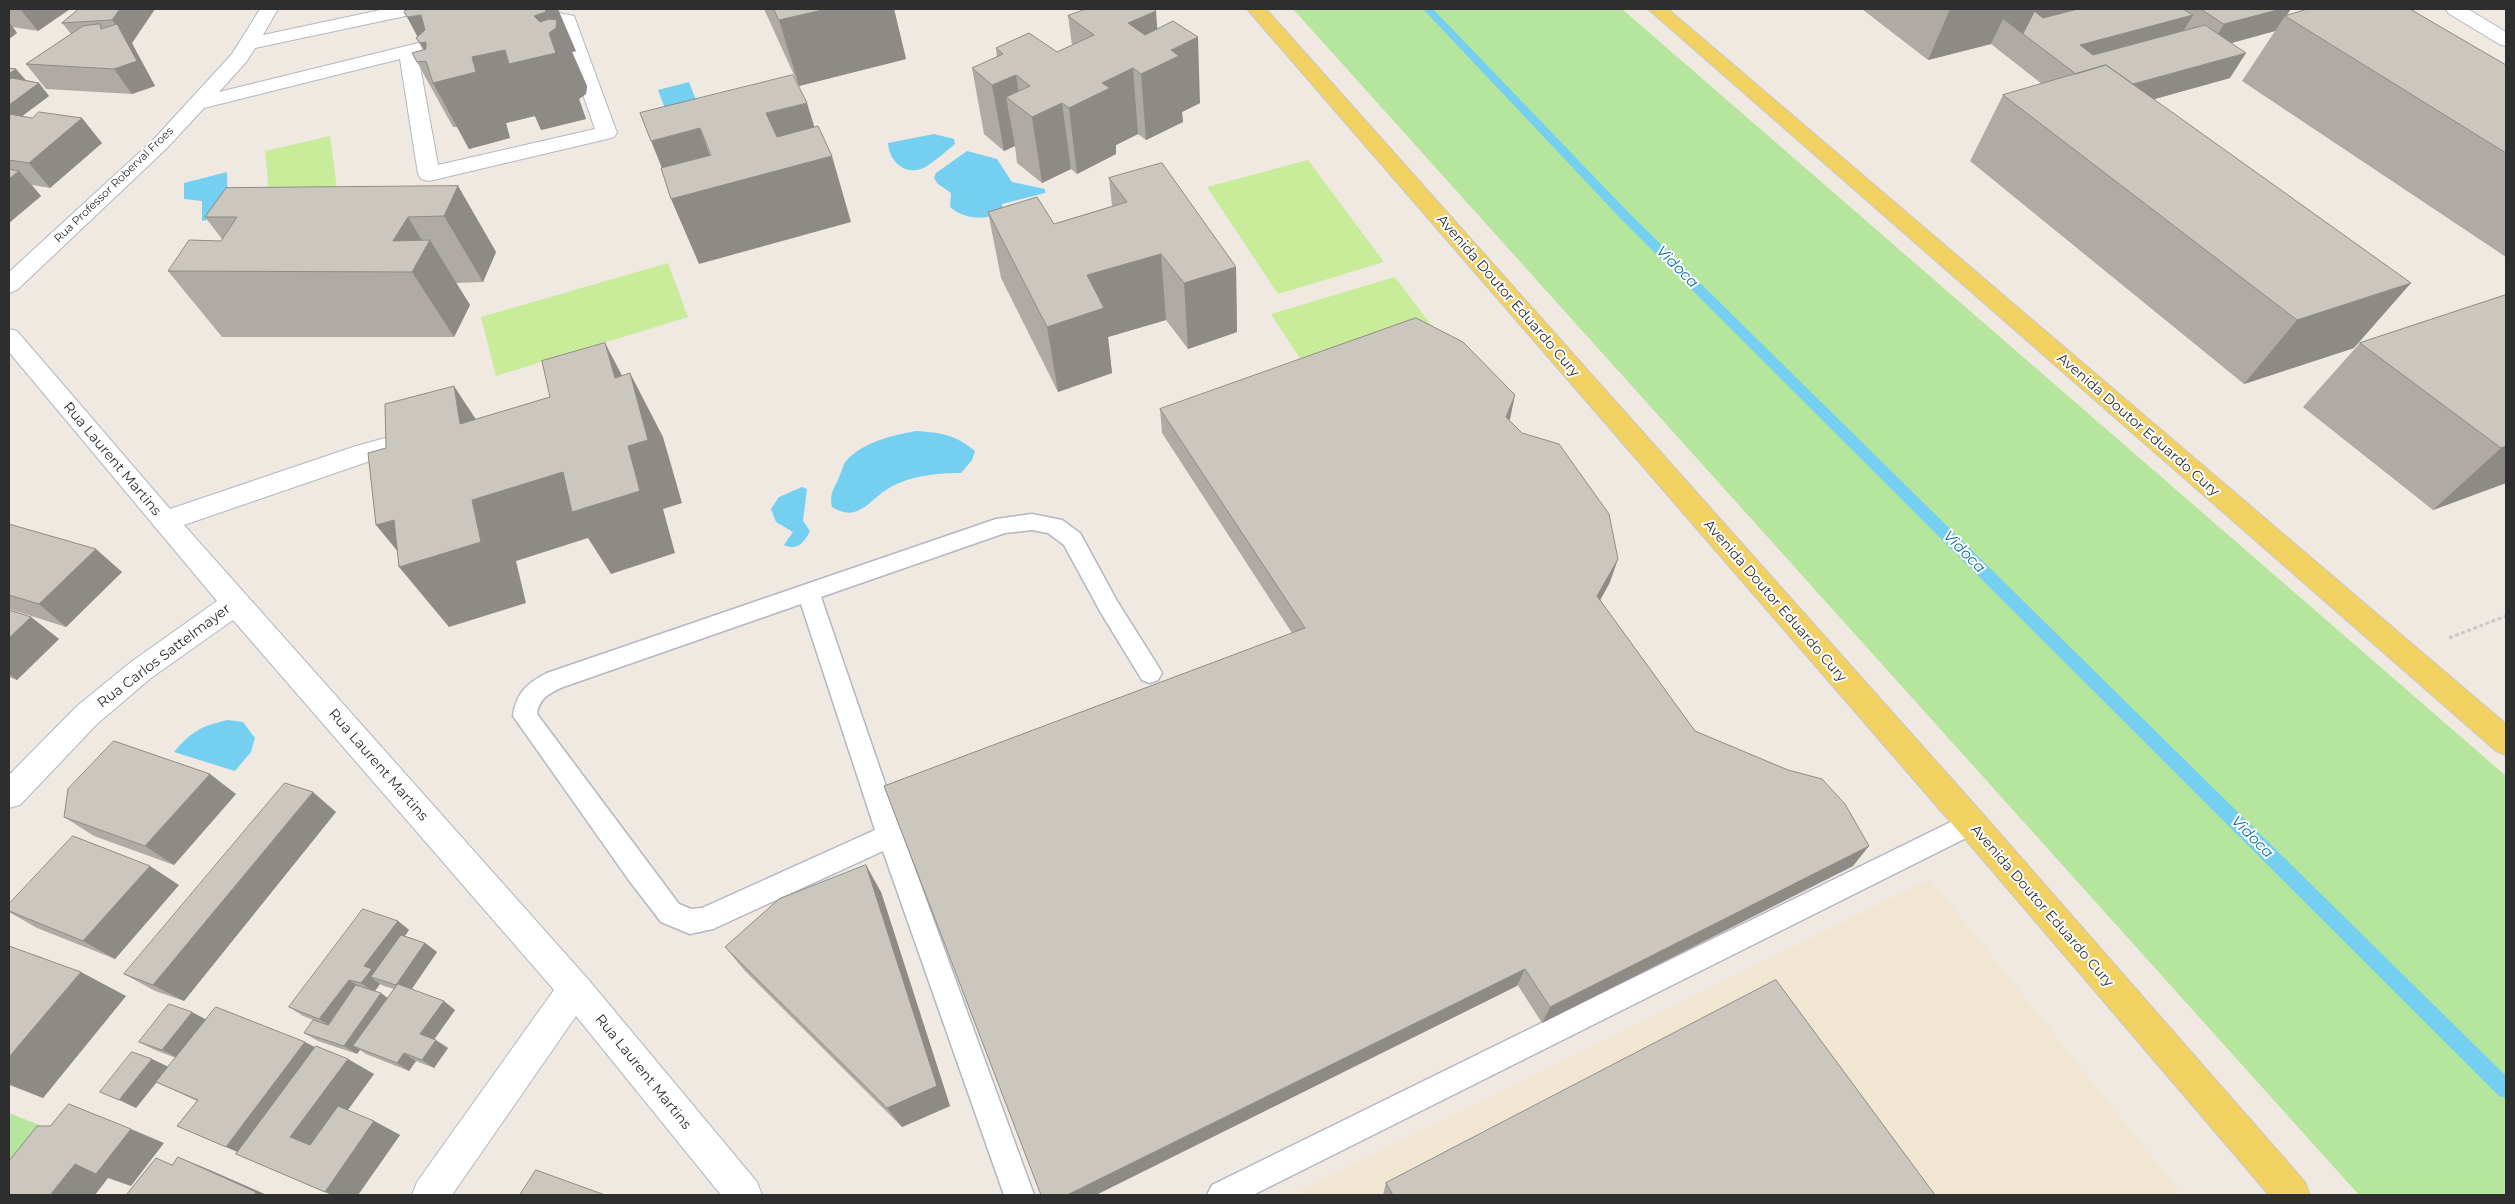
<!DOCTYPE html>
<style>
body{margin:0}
#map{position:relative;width:2515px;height:1204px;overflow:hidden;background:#efe9e1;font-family:Montserrat,sans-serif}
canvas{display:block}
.frame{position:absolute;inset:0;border:10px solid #2e2e2e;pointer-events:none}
</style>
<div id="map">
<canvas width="2515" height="1204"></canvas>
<div class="frame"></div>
</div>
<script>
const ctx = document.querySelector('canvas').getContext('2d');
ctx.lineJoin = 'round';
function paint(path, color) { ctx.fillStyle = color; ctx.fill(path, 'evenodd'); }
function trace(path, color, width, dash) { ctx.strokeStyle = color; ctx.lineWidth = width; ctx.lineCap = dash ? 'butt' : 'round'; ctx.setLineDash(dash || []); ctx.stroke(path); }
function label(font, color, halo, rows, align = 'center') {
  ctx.font = font + ' Montserrat,sans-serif'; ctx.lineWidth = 4; ctx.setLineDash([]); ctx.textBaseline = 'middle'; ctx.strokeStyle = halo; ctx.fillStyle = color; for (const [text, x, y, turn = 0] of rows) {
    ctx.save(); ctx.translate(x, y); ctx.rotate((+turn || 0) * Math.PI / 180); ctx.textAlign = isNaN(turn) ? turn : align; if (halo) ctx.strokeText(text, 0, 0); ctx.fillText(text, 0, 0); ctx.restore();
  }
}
paint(new Path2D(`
 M 1930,879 L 2182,1195 L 1292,1195 Z`), '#f0e6d1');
paint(new Path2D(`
 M 1293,9 L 1622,9 L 2506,776 L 2506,1195 L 2359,1195 Z
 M 9,1113 L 67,1136 L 9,1195 Z`), '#b6e59e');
paint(new Path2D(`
 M 330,136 L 338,196 L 271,213 L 265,151 Z
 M 1308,160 L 1384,262 L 1278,294 L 1207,187 Z
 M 668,263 L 688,317 L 496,376 L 481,317 Z
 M 1395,277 L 1438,334 L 1310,374 L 1271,314 Z`), '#c9ec9a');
paint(new Path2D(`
 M 689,82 L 698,105 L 671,124 L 658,90 Z
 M 934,134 L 954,139 L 955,144 C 949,149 934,162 927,166 C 908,178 889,163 888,143 Z
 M 967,151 L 997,159 L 1012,182 L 1045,189 L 1045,193 L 1002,204 L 1003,211 C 987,221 965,220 950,207 L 951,193 L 938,184 L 934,178 L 936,173 Z
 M 227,172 L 228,215 L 202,221 L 202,201 L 184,199 L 184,183 Z
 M 916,431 C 942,433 954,434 975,451 L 972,460 L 961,473 C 936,473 907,476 886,490 C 876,496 865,510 854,512 C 846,514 839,511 832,507 C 829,492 835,488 840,475 C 842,471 843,464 846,461 C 863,442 893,435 916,431 Z
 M 802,487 L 807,489 L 803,521 L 810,531 C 804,543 797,551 784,545 L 793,532 L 776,522 L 771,509 L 779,497 Z
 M 228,720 L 243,722 L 255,738 L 251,752 L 235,771 L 174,752 C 192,731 201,726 228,720 Z`), '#75cff0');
paint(new Path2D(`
 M 1423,9 L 1433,9 L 1630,214 L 2506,1076 L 2506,1098 L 2499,1096 L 1622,220 Z`), '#75cff0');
const lane = new Path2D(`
 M 1032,514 L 1062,520 L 1080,533 L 1117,601 L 1158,666 L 1162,673 L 1158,680 L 1150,683 L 1142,680 L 1101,613 L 1064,545 L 1048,533 L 1032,530 L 1005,533 L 821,597 L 903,836 L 1034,1195 L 1004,1195 L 883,851 L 713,929 L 690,934 L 661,922 L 628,879 L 513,716 C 516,693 527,683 547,673 L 996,519 ZM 801,604 L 875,830 L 702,908 L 691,909 L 679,904 L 537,714 C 539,698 550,693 563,687 Z
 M 1971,812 L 1980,815 L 1984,823 L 1980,831 L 1253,1195 L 1207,1195 L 1212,1185 Z`);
const street = new Path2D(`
 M 260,9 L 278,9 L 263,35 L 385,9 L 419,9 L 417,13 L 410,15 L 255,48 L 247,61 L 219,92 L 459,33 L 466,35 L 469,39 L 466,43 L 418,55 L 438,165 L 595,129 L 559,25 L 525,28 L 518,26 L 516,22 L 518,18 L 553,12 L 574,16 L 617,133 L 614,137 L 607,139 L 429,181 L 421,179 L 418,174 L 400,59 L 204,108 L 167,148 L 17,290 L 9,293 L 9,272 L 153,140 L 232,54 Z
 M 9,329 L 17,331 L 170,509 L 356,446 L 422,428 L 431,430 L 435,437 L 431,444 L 370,461 L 184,525 L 587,978 L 757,1182 L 762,1195 L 721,1195 L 576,1016 L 452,1195 L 412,1195 L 417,1182 L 554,990 L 233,620 L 151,678 L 97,724 L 20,805 L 9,808 L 9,775 L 77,706 L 131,662 L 217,601 L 9,352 Z`);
const secondary = new Path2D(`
 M 2446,9 L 2468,9 L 2506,32 L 2506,46 L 2499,44 L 2448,13 Z`);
const primary = new Path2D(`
 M 1247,9 L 1266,9 L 1982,813 L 2305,1182 L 2310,1195 L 2269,1195 L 1960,833 Z
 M 1648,9 L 1668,9 L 2506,724 L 2506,755 L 2496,751 Z`);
trace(lane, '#b4b7c1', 3);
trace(street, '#b4b7c1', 2);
trace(secondary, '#b4b7c1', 2);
trace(primary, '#c9c9c9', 2);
trace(new Path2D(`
 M 2449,638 L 2506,616`), '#c9c9c9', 3, [4, 2.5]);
paint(lane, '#fff');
paint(street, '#fff');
paint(secondary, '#fff');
paint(primary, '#f2d163');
paint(new Path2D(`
 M 9,9 L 70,9 L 38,31 L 13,27 L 17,33 L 9,39 Z
 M 79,9 L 155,9 L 132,43 L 135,49 L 155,86 L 132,94 L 46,89 L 26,64 L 71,34 L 62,23 Z
 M 764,9 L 894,9 L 906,59 L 799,86 Z
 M 1862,9 L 2291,9 L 2287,15 L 2506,65 L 2506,257 L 2242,81 L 2275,31 L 2232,43 L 2230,78 L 2154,99 L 2354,348 L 2244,384 L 1970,161 L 2003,95 L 2042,84 L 1991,44 L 1928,60 Z
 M 1068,16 L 1157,29 L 1200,103 L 1182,112 L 1183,122 L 1146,140 L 1138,134 L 1116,145 L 1116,154 L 1077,174 L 1071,169 L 1042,183 L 1017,163 L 1015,146 L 1004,151 L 984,134 L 972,68 L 997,57 L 996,48 L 1057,52 L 1072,45 Z
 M 417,37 L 576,51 L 572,52 L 587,86 L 586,94 L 579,99 L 586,119 L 541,130 L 535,116 L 506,123 L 510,138 L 469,149 L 457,127 L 453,127 L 412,53 L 423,50 L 416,38 Z
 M 9,68 L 16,69 L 26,80 L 39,83 L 49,96 L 22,116 L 102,143 L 50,188 L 32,185 L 41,196 L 9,223 Z
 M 1109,178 L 1236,267 L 1237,332 L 1188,349 L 1166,320 L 1108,337 L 1112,373 L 1058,392 L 1001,278 L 988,212 L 1054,224 L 1112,206 Z
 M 458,186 L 496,252 L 483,282 L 456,283 L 470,305 L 454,337 L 222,337 L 168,271 L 221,241 L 222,239 L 205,217 Z
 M 2506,295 L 2506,483 L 2433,510 L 2303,407 L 2360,343 Z
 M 1160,409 L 1509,421 L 1610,582 L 1600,600 L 1695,731 L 1853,866 L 1542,1023 L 1292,633 L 1162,433 Z
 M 9,524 L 122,572 L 66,627 L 9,609 Z
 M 9,610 L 31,617 L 59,639 L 17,680 L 9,677 Z
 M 236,794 L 174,865 L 94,836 L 64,817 Z
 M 336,812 L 184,1001 L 155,991 L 124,974 Z
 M 179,885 L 115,959 L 37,928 L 9,912 L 9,904 Z
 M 881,892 L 950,1106 L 902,1127 L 745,971 L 725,947 Z
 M 398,921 L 409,930 L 405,936 L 425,943 L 437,952 L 412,989 L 455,1010 L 434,1040 L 448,1048 L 434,1068 L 416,1061 L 409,1071 L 366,1054 L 360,1050 L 357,1054 L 318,1041 L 304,1033 L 324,1024 L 303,1016 L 289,1007 ZM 380,984 L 384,986 L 394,989 L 388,998 L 375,991 Z
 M 9,946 L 126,996 L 43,1098 L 9,1085 Z
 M 206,1019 L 305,1042 L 315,1047 L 374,1074 L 347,1110 L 374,1121 L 400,1135 L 358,1195 L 332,1195 L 236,1154 L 238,1152 L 177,1126 L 197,1101 L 156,1082 L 176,1058 L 155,1050 L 139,1042 Z
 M 1386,1183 L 1935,1195 L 1383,1195 Z`), '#afaba4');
paint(new Path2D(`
 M 20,9 L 70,9 L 38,31 Z
 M 120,9 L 155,9 L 132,43 L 135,49 L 155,86 L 132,94 L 114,69 L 124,36 L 112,20 Z
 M 537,9 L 558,9 L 576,51 L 572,52 L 587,86 L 586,94 L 579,99 L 586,119 L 541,130 L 535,116 L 506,123 L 510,138 L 469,149 L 433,83 L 441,81 L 407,17 L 421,15 L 472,57 L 534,16 Z
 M 827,9 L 894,9 L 906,59 L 799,86 L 779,20 Z
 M 1950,9 L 2125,9 L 2025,36 L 2003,19 L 1991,44 L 1928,60 Z
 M 2281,9 L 2291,9 L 2286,16 L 2285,16 L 2275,31 L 2209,49 L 2224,24 Z
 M 1156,11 L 1160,65 L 1171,50 L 1198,37 L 1200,103 L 1182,112 L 1183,122 L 1146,140 L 1141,74 L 1133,68 L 1138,134 L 1116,145 L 1116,154 L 1077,174 L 1069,108 L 1102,83 L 1128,23 Z
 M 2193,15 L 2178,40 L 2070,70 L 2080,45 Z
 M 9,22 L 17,33 L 9,39 Z
 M 2246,53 L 2230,78 L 2087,118 L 2101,93 Z
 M 16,69 L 27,82 L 9,95 L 9,74 Z
 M 1016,75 L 1021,108 L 1006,97 L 1015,146 L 1004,151 L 992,85 Z
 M 39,83 L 49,96 L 9,126 L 9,105 Z
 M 807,103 L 824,158 L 832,156 L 851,222 L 699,264 L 671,199 L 674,198 L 651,141 L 700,128 L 721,185 L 766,113 Z
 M 1062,103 L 1071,169 L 1042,183 L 1032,117 Z
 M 82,118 L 102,143 L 50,188 L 29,163 Z
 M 19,171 L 41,196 L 9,223 L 9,179 Z
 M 458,186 L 496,252 L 483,282 L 444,216 Z
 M 408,217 L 426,247 L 430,240 L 470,305 L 454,337 L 412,272 L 393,241 Z
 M 1161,254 L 1166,320 L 1108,337 L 1112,373 L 1058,392 L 1047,327 L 1087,275 Z
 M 1236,267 L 1237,332 L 1188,349 L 1184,283 Z
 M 2411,283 L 2354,348 L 2244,384 L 2297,320 Z
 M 605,343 L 639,408 L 630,373 L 663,437 L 682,503 L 663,509 L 675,553 L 611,574 L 588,538 L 516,561 L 526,603 L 449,627 L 399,567 L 408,564 L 376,525 L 472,500 L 628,446 L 615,378 Z
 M 454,386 L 496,450 L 460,424 Z
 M 1515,395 L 1510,419 L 1500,441 L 1506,417 Z
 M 2506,446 L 2506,483 L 2433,510 L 2501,448 Z
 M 96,549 L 122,572 L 66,627 L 39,604 Z
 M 1618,559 L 1610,582 L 1590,619 L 1597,596 Z
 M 31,617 L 59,639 L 17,680 L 9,674 L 9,638 Z
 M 210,774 L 236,794 L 174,865 L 145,846 Z
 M 313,792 L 336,812 L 184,1001 L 153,985 Z
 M 1869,846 L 1853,866 L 1542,1023 L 1550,1007 Z
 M 866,865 L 881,892 L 950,1106 L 902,1127 L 887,1108 Z
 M 150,866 L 179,885 L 115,959 L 83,941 Z
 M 398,921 L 409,930 L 378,973 L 371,977 L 380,984 L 374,992 L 361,983 L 364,966 Z
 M 425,943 L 437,952 L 408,994 L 396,985 Z
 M 1525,969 L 1517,986 L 1096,1195 L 1067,1195 Z
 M 81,972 L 126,996 L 43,1098 L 9,1084 L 9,1057 Z
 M 349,980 L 362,988 L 332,1027 L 319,1019 Z
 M 381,993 L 393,1002 L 353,1046 L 360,1050 L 357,1054 L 344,1046 Z
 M 444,1001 L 455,1010 L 432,1042 L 420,1034 Z
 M 192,1012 L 207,1020 L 178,1058 L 162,1050 Z
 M 436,1040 L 448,1048 L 434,1068 L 422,1060 Z
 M 305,1042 L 332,1057 L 256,1160 L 226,1147 Z
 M 404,1053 L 416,1061 L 409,1071 L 397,1063 Z
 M 152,1059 L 169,1067 L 136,1108 L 119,1100 Z
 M 348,1059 L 374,1074 L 319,1150 L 290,1137 Z
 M 374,1121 L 400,1135 L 358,1195 L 332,1195 L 325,1192 Z
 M 131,1129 L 164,1143 L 131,1186 L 108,1178 L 95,1195 L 50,1195 L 75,1164 Z
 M 178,1157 L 210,1170 L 267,1195 L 254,1195 Z`), '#8e8b86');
const building = new Path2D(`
 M 79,9 L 120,9 L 112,20 L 62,23 Z
 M 408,9 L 545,9 L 546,12 L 534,16 L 540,22 L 549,19 L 557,20 L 556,28 L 549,33 L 556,53 L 509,64 L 505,50 L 472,57 L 476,72 L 433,83 L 426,61 L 417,62 L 412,53 L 426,49 L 426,42 L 420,43 L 416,38 L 425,30 L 421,15 L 407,17 L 404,12 Z
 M 774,9 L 827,9 L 779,20 Z
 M 1086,9 L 1154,9 L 1156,11 L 1128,23 L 1145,35 L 1173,21 L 1198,37 L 1171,50 L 1179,56 L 1141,74 L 1133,68 L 1102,83 L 1110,88 L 1069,108 L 1062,103 L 1032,117 L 1006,97 L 1030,86 L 1016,75 L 992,85 L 972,68 L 1003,54 L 996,48 L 1029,33 L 1057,52 L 1094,35 L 1068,16 Z
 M 2036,9 L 2045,9 L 2034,11 L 2043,18 L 2078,9 L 2183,9 L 2193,15 L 2080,45 L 2093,55 L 2205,25 L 2246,53 L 2133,84 L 2106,65 L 2076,74 L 2023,34 Z
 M 2201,9 L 2281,9 L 2224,24 Z
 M 2308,9 L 2410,9 L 2506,65 L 2506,153 L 2285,16 Z
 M 100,24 L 101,29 L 117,24 L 137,61 L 114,69 L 26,64 L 83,26 Z
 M 2106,65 L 2411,283 L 2297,320 L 2003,95 Z
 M 9,68 L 16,69 L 9,74 Z
 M 793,75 L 807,103 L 766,113 L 777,137 L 818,126 L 832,156 L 671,199 L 661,168 L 711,155 L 700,128 L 651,141 L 640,113 Z
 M 12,78 L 39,83 L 9,105 L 9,80 Z
 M 39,112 L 82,118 L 29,163 L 9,160 L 9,114 L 32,118 Z
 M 1162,163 L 1236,267 L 1184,283 L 1161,254 L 1087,275 L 1104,308 L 1047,327 L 988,212 L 1037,197 L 1054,224 L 1127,202 L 1109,178 Z
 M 9,169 L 19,171 L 9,179 Z
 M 458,186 L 444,216 L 408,217 L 393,241 L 430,240 L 412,272 L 168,271 L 189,240 L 221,241 L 237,217 L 205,217 L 226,188 Z
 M 2506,295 L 2506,446 L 2501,448 L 2360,343 Z
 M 1416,318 L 1463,342 L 1515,395 L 1506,417 L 1522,433 L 1559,444 L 1609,514 L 1618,559 L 1597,596 L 1695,731 L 1788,770 L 1822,779 L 1845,804 L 1869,846 L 1550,1007 L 1525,969 L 1067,1195 L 1041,1195 L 884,786 L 1305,628 L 1160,409 Z
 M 605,343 L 615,378 L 630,373 L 648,440 L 628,446 L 640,491 L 572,512 L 563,472 L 472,500 L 481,542 L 399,567 L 394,520 L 376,525 L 368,453 L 386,448 L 385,404 L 454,386 L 460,424 L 550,397 L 542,361 Z
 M 9,524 L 96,549 L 39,604 L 9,595 Z
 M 9,610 L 31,617 L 9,638 Z
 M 114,741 L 210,774 L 145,846 L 64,817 L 68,789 Z
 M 285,783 L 313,792 L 153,985 L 124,974 Z
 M 73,836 L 150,866 L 83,941 L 9,911 L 9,904 Z
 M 866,865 L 937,1086 L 887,1108 L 725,947 L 779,899 Z
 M 363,909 L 398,921 L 364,966 L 372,969 L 361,983 L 349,980 L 319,1019 L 289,1007 Z
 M 401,935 L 425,943 L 396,985 L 371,977 Z
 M 9,946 L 81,972 L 9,1057 Z
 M 1776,980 L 1935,1195 L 1393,1195 L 1386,1183 Z
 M 398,984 L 444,1001 L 420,1034 L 436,1040 L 422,1060 L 404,1053 L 397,1063 L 353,1046 Z
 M 356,985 L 381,993 L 344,1046 L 304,1033 L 313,1020 L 328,1025 Z
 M 169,1004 L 192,1012 L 162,1050 L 139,1042 Z
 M 216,1007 L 305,1042 L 226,1147 L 177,1126 L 198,1100 L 156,1082 Z
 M 316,1046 L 348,1059 L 290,1137 L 310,1145 L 338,1106 L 374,1121 L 325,1192 L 236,1154 Z
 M 132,1052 L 152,1059 L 119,1100 L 100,1092 Z
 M 69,1104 L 131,1129 L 96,1174 L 75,1164 L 50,1195 L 9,1195 L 9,1161 L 37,1126 L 50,1126 Z
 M 178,1157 L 256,1192 L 254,1195 L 126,1195 L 156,1158 L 172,1165 Z
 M 536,1170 L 605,1195 L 520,1195 Z`);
paint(building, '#cbc7bf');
trace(building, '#8e8b86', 1);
label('11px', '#2e2e2e', '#fff', [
 ["Rua Professor Roberval Froes",114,185,-44]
]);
label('14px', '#2e2e2e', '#fff', [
 ["Avenida Doutor Eduardo Cury",1508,296,49],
 ["Avenida Doutor Eduardo Cury",2138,425,41],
 ["Rua Laurent Martins",112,459,50],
 ["Avenida Doutor Eduardo Cury",1775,601,49],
 ["Rua Carlos Sattelmayer",164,656,-37],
 ["Rua Laurent Martins",378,765,49],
 ["Avenida Doutor Eduardo Cury",2042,906,49],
 ["Rua Laurent Martins",643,1072,51]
]);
label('italic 15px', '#0d6fa3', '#fff', [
 ["Vidoca",1677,267,45],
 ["Vidoca",1964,552,45],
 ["Vidoca",2252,837,45]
]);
</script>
